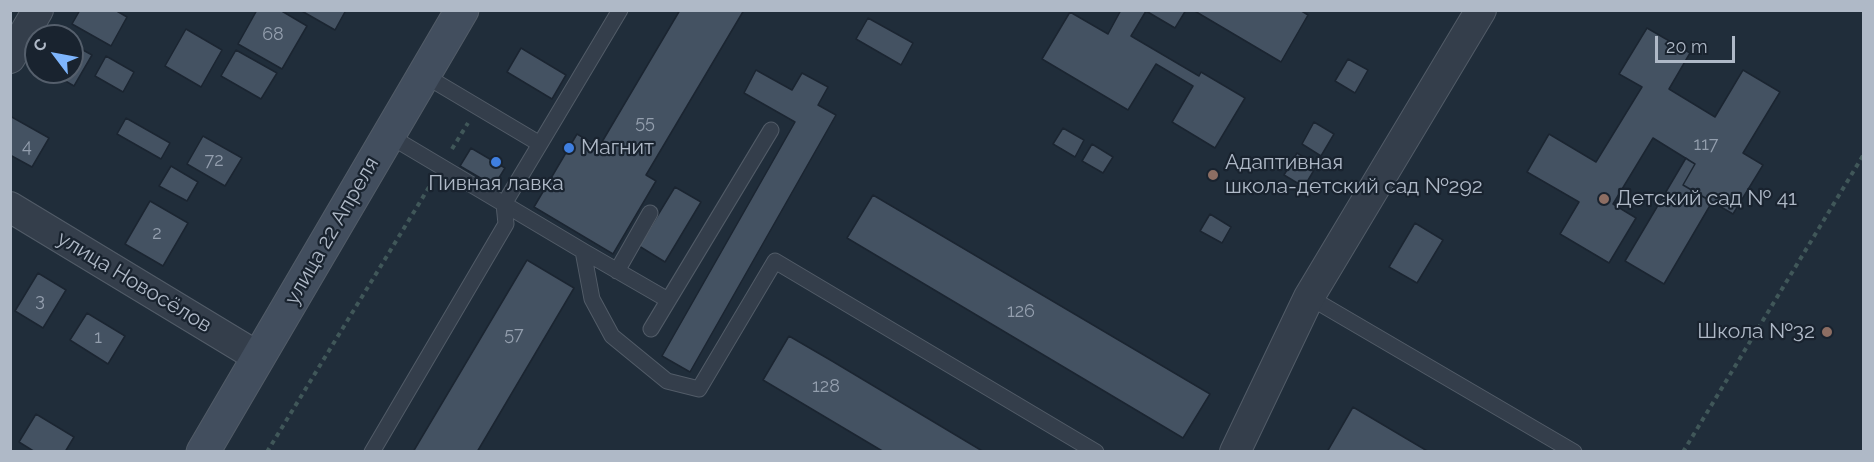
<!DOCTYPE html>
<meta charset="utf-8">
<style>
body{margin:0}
#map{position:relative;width:1874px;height:462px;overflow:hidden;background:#202d3a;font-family:Raleway,sans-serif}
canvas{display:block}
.frame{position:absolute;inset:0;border:12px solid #afb9c7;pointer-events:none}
.north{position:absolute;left:24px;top:24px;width:60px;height:60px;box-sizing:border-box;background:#19232f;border:2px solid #555f6c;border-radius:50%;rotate:302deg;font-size:16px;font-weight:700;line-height:24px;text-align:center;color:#afb9c7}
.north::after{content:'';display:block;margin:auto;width:21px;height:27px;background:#7eb5fd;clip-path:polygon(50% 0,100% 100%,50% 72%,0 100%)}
.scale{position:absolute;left:1655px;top:36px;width:80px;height:27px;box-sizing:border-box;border:3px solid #afb9c7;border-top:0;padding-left:8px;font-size:18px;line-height:21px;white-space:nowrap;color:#afb9c7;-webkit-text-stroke:4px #19232f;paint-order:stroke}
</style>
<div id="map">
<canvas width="1874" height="462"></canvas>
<div class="frame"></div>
<div class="north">С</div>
<div class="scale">20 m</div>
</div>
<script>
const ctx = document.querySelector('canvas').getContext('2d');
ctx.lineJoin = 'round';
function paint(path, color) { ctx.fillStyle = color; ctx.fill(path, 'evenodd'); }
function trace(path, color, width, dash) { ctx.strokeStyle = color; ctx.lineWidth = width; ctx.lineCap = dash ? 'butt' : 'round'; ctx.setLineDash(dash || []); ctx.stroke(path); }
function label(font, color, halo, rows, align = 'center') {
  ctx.font = font + ' Raleway,sans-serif'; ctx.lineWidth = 4.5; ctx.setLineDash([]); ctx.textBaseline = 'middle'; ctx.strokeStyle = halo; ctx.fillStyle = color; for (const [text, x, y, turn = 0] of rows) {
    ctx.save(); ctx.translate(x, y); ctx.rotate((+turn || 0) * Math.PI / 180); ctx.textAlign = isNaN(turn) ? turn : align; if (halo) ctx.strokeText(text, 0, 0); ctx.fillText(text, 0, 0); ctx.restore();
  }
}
const building = new Path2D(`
 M 80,10 L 115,10 L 127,17 L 111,46 L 72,24 Z
 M 257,10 L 280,10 L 307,26 L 282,69 L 238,44 Z
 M 300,10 L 346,10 L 335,30 Z
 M 680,10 L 744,10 L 646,175 L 656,181 L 613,254 L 534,207 L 577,134 L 599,147 Z
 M 1121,10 L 1186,10 L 1175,28 L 1146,11 L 1131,36 L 1199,76 L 1201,72 L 1245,98 L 1215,148 L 1172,122 L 1193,86 L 1156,64 L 1128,110 L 1042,59 L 1070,12 L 1108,34 Z
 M 1193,10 L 1300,10 L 1308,15 L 1281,62 Z
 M 868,18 L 913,43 L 901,65 L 856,39 Z
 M 1647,28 L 1690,53 L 1669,89 L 1715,117 L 1743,70 L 1780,92 L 1743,153 L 1763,165 L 1733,214 L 1683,185 L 1695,164 L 1653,138 L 1613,204 L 1636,218 L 1609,263 L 1560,234 L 1579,202 L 1527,172 L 1549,134 L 1596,162 L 1642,87 L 1619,74 Z
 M 186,29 L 222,50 L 201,87 L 165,66 Z
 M 72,44 L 92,55 L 74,86 L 50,72 L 72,72 Z
 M 521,48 L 566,75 L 552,99 L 507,72 Z
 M 236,50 L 277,73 L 261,99 L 221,76 Z
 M 106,56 L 134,72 L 123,92 L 95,76 Z
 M 1348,59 L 1368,70 L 1355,93 L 1335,81 Z
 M 756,70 L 792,90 L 802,73 L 828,87 L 818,105 L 836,115 L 690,372 L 662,356 L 795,122 L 744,93 Z
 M 10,116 L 49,138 L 32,167 L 10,155 Z
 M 126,118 L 170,143 L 161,159 L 117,134 Z
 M 1314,122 L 1334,134 L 1321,156 L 1302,144 Z
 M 1063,128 L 1084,140 L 1075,157 L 1053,144 Z
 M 203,136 L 242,158 L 225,186 L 187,164 Z
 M 1092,144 L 1113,157 L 1103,173 L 1082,161 Z
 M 471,148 L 505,168 L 494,186 L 460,166 Z
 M 1297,153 L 1317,165 L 1304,187 L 1284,175 Z
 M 1686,158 L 1695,164 L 1683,185 L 1712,202 L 1664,284 L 1625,261 Z
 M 171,166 L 198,182 L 187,201 L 159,186 Z
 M 675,187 L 701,202 L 665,262 L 639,246 Z
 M 873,195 L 1210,394 L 1183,438 L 847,238 Z
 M 150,201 L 188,223 L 163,266 L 125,244 Z
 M 1210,214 L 1231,227 L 1222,243 L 1200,231 Z
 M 1415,223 L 1443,240 L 1417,283 L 1389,267 Z
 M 527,260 L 574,288 L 477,452 L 413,452 Z
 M 38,273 L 66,290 L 43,328 L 15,311 Z
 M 87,313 L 125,336 L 108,364 L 70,340 Z
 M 789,336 L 832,361 L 984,452 L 884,452 L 763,380 Z
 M 1353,407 L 1429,452 L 1327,452 Z
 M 36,414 L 74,437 L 65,452 L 35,452 L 19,442 Z`);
paint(building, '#445262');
trace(building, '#1b2531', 1.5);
const service = new Path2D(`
 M 424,75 L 540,144 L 504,204 L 583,251 L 592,299 L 612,336 L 667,381 L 699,389 L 775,261 L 1096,452
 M 540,144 L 620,10
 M 583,251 L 668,300
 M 617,271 L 650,213
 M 1309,297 L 1574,452
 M 651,329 L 771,130
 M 372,452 L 506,224 L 504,204 L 388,135`);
const minor = new Path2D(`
 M 10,58 L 38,10
 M 10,207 L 258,357
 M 1235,452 L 1309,297 L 1481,10`);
const secondary = new Path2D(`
 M 203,452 L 462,10`);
trace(service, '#525c68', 17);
trace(minor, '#525c68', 32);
trace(secondary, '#525c68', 35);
trace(new Path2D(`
 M 452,149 L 468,123
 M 267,452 L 431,184
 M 1683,452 L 1864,154`), '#405759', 4, [4.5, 4.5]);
trace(service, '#343e4b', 15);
trace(minor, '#343e4b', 30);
trace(secondary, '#424e5e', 33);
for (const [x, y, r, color] of [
 [569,148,6,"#3f7fe0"],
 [496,162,6,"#3f7fe0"],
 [1213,175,6,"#8d6e63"],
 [1604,199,6,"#8d6e63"],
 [1827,332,6,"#8d6e63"]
]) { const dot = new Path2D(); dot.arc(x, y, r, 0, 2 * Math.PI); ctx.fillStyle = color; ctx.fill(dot); trace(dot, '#19232f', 2); }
label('18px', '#949fae', null, [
 ["68",273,35],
 ["55",645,123],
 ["117",1706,145],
 ["4",27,147],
 ["72",214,161],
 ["2",157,234],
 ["3",40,301],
 ["126",1021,312],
 ["57",514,335],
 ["1",98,338],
 ["128",826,387]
]);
label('21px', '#afb9c7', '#19232f', [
 ["Магнит",581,148],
 ["Адаптивная",1225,163],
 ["школа-детский сад №292",1225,187],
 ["Пивная лавка",496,184,"center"],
 ["Детский сад № 41",1616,199],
 ["Школа №32",1815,332,"right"]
], 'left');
label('21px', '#afb9c7', '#19232f', [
 ["улица 22 Апреля",332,231,-60],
 ["улица Новосёлов",134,282,31]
]);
</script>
